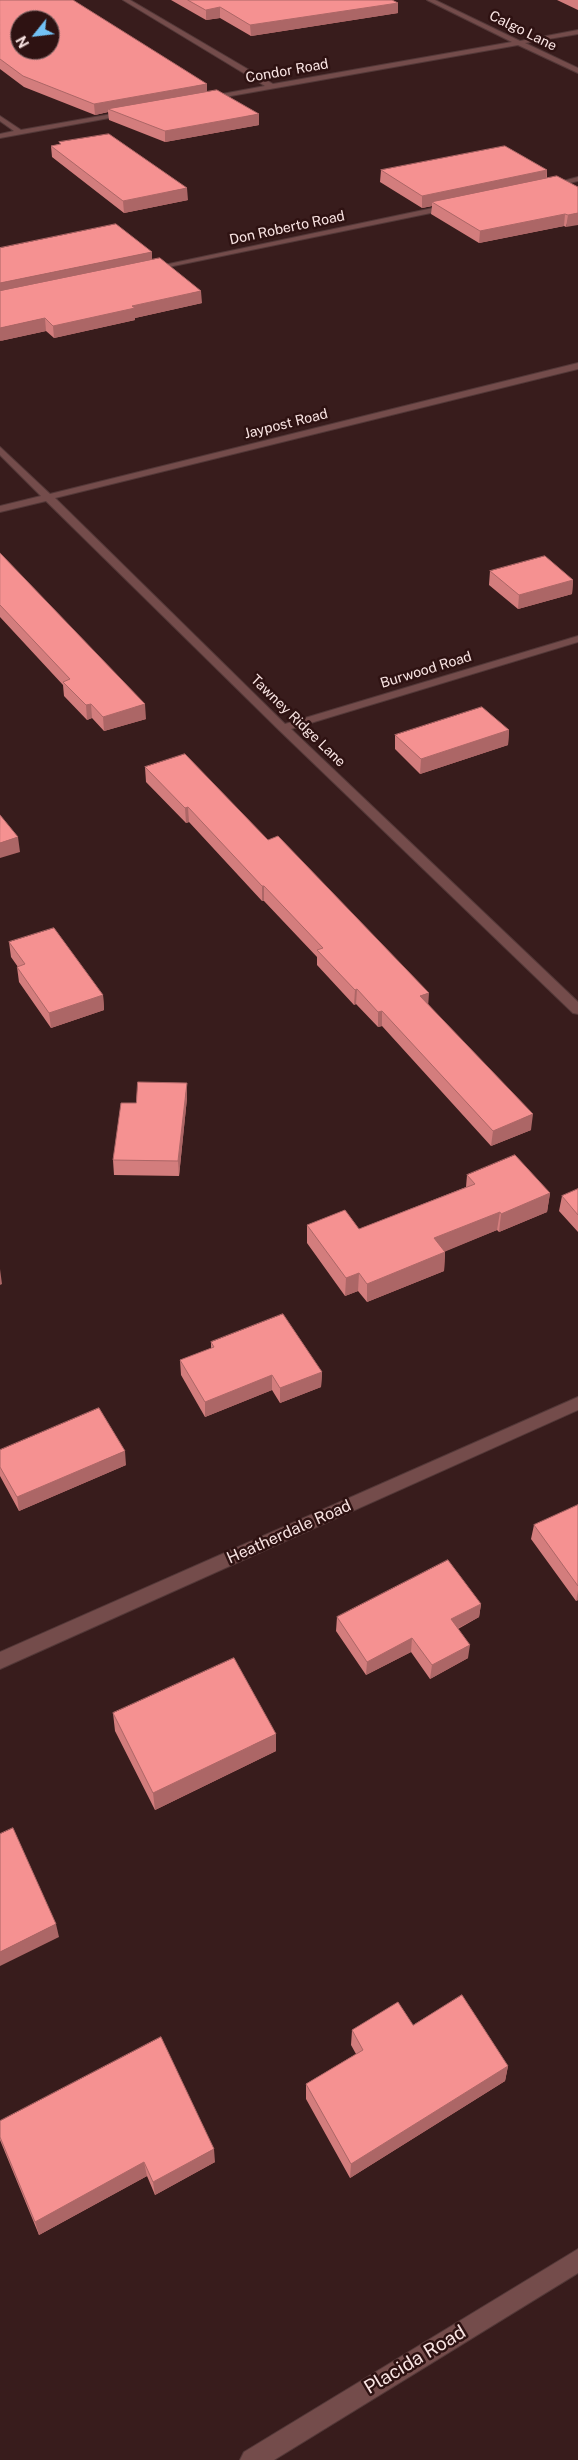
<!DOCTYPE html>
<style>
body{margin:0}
#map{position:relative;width:578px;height:2460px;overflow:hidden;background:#381c1c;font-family:"Public Sans",sans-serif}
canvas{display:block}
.north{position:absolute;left:10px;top:10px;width:50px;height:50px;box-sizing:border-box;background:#2e1212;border:1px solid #7f6666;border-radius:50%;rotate:241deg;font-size:14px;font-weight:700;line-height:20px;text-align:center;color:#f9e4e3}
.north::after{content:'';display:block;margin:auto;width:18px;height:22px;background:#72c1f5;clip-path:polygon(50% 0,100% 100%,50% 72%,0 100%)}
</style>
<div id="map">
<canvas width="578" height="2460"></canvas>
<div class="north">N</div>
</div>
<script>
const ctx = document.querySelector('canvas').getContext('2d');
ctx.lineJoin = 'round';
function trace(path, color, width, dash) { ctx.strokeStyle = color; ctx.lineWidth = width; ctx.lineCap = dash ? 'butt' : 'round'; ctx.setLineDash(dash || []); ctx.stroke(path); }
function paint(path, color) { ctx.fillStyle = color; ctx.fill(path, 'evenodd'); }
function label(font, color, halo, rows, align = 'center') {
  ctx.font = font + ' "Public Sans",sans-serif'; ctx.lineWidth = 5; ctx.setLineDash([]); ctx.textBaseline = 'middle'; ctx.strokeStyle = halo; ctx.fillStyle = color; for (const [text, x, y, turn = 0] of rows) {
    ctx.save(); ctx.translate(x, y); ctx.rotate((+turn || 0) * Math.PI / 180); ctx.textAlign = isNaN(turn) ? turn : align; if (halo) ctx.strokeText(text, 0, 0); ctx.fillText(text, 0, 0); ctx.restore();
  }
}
const minor = new Path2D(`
 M 123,0 L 130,0 L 273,84 L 512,42 L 427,0 L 435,0 L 520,41 L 578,30 L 578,34 L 525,43 L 578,68 L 578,73 L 518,45 L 208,100 L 206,97 L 265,86 Z
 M 129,111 L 131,114 L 0,138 L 0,134 L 14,131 L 0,121 L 0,116 L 21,130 Z
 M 578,177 L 578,181 L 548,188 L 544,186 Z
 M 452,204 L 456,206 L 455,208 L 149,271 L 145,269 Z
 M 578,363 L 578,369 L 55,498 L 285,724 L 578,636 L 578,642 L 291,729 L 578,1002 L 578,1014 L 573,1013 L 279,730 L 46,501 L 0,512 L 0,506 L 41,496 L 0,455 L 0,447 L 50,494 Z
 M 578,1397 L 578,1410 L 0,1669 L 0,1652 Z
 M 578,2249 L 578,2273 L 274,2460 L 240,2460 L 244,2452 Z`);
trace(minor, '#533838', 2);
paint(minor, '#744c4b');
paint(new Path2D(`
 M 0,0 L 207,92 L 259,125 L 165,142 L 109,120 L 108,112 L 95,115 L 24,87 L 0,69 Z
 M 171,0 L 392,0 L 398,3 L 398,13 L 251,36 L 220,18 L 206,20 Z
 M 557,0 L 578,0 L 578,10 Z
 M 59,142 L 188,200 L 124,213 L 52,157 L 51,146 L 60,144 Z
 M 381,170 L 547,170 L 547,178 L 578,187 L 566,227 L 564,226 L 479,243 L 431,214 L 432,206 L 422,208 L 380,182 Z
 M 152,260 L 202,303 L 135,318 L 135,320 L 54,338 L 46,331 L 0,341 Z
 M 0,553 L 146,719 L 104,731 L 92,718 L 87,720 L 64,696 L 63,685 L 0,617 Z
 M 490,571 L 573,580 L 572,594 L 518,609 L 489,585 Z
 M 509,730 L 508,745 L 420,774 L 395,749 L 395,735 Z
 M 145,767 L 428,1004 L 531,1130 L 491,1146 L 382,1026 L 378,1027 L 356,1004 L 354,1005 L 317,965 L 317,957 L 264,901 L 262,901 L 189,822 L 186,823 L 146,782 Z
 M 9,942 L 103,995 L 104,1010 L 51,1028 L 19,982 L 17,967 L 18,967 L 11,957 Z
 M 187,1098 L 179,1176 L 114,1175 L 113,1160 L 136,1103 Z
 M 467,1175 L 550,1193 L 547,1212 L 499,1232 L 497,1230 L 445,1251 L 445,1252 L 444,1271 L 367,1302 L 358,1291 L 345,1296 L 307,1243 L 307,1225 L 359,1229 L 466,1187 Z
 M 578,1189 L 578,1232 L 559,1211 L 562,1196 Z
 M 211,1342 L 322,1372 L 321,1387 L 280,1403 L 272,1390 L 205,1417 L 181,1375 L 180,1360 L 211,1349 Z
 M 0,1450 L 126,1465 L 19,1511 L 0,1476 Z
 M 578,1505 L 578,1600 L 576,1601 L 531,1539 L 534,1525 Z
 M 481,1604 L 479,1617 L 458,1629 L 468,1658 L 430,1679 L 411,1652 L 366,1675 L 336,1631 L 337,1617 Z
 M 113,1713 L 276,1751 L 155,1810 L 115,1731 Z
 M 413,2025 L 508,2066 L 505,2081 L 350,2178 L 306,2099 L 306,2084 L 356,2054 L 351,2045 L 352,2030 Z
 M 0,2121 L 215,2162 L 155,2195 L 147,2176 L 39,2235 L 0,2140 Z`), '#d37d7d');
paint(new Path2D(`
 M 398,3 L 398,13 L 251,36 L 250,25 Z
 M 220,7 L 220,18 L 206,20 L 206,10 Z
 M 207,84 L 207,95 L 108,109 L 108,112 L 95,115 L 94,104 Z
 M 259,114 L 259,125 L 165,142 L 165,131 Z
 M 547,170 L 546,182 L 432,202 L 432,206 L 422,208 L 422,196 Z
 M 187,188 L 188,200 L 124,213 L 123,201 Z
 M 578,213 L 578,225 L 566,227 L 568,215 Z
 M 565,214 L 564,226 L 479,243 L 480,231 Z
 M 152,252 L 152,264 L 0,296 L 0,283 Z
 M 201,291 L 202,303 L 135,318 L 135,320 L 54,338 L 53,326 L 132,306 Z
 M 45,318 L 46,331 L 0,341 L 0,328 Z
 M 573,580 L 572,594 L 518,609 L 519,595 Z
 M 91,704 L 92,718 L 87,720 L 86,705 Z
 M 145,704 L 146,719 L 104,731 L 103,717 Z
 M 509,730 L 508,745 L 420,774 L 421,759 Z
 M 188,807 L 189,822 L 186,823 L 185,808 Z
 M 18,837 L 20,852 L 0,858 L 0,843 Z
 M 262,886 L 264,886 L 264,901 L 262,901 Z
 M 357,989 L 356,1004 L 354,1005 L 355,990 Z
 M 429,993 L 428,1008 L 420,996 Z
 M 103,995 L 104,1010 L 51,1028 L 49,1013 Z
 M 382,1011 L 382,1026 L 378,1027 L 378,1012 Z
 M 187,1083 L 187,1098 L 179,1176 L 178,1161 Z
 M 533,1114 L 531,1130 L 491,1146 L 493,1131 Z
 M 550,1193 L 547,1212 L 499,1232 L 501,1214 Z
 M 500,1212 L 497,1230 L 432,1257 L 434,1238 Z
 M 445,1252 L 444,1271 L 367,1302 L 367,1284 Z
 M 0,1269 L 2,1284 L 0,1285 Z
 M 359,1273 L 358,1291 L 345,1296 L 346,1278 Z
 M 322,1372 L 321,1387 L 280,1403 L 280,1388 Z
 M 272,1375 L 272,1390 L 205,1417 L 205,1402 Z
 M 125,1451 L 126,1465 L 19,1511 L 17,1497 Z
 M 578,1591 L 578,1600 L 576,1601 Z
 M 481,1604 L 479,1617 L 449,1633 L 451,1619 Z
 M 412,1638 L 411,1652 L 366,1675 L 367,1662 Z
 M 470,1645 L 468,1658 L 430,1679 L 432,1665 Z
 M 276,1734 L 276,1751 L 155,1810 L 153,1793 Z
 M 56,1924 L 59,1937 L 0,1966 L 0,1952 Z
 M 508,2066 L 505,2081 L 350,2178 L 351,2164 Z
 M 214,2149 L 215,2162 L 155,2195 L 153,2182 Z
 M 144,2162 L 147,2176 L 39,2235 L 35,2222 Z`), '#ac6666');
const building = new Path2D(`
 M 0,0 L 73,0 L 207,84 L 94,104 L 23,76 L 0,59 ZM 20,20 L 50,20 L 50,50 L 20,50 Z
 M 188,0 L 392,0 L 398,3 L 250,25 L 220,7 L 206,10 Z
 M 217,90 L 259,114 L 165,131 L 108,109 Z
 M 109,134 L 187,188 L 123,201 L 51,146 L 61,144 L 59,142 Z
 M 505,146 L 547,170 L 422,196 L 381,170 Z
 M 557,176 L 578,187 L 578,213 L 568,215 L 565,214 L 480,231 L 432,202 Z
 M 116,224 L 152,252 L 0,283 L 0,248 Z
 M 160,258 L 201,291 L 132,306 L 135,308 L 53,326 L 45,318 L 0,328 L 0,291 Z
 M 0,553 L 145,704 L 103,717 L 91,704 L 86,705 L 63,682 L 70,679 L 0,605 Z
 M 545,556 L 573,580 L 519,595 L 490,571 Z
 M 482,707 L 509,730 L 421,759 L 395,735 Z
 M 185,754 L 268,840 L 278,836 L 429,993 L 420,996 L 533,1114 L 493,1131 L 382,1011 L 378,1012 L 357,989 L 355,990 L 317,950 L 323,948 L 264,886 L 262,886 L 188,807 L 185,808 L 145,767 Z
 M 0,815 L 18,837 L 0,843 Z
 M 54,928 L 103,995 L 49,1013 L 17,967 L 25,964 L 9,942 Z
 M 138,1082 L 187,1083 L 178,1161 L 113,1160 L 121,1103 L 136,1103 Z
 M 515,1155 L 550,1193 L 501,1214 L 500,1212 L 434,1238 L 445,1252 L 367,1284 L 359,1273 L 346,1278 L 307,1225 L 345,1210 L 359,1229 L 475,1184 L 467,1175 Z
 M 578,1189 L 578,1215 L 562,1196 Z
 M 283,1314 L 322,1372 L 280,1388 L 272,1375 L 205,1402 L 180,1360 L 214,1347 L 211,1342 Z
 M 99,1408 L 125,1451 L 17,1497 L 0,1467 L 0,1450 Z
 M 578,1505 L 578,1586 L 534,1525 Z
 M 448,1560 L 481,1604 L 451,1619 L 470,1645 L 432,1665 L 412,1638 L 367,1662 L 337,1617 Z
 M 234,1658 L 276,1734 L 153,1793 L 113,1713 Z
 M 13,1828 L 56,1924 L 0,1952 L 0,1834 Z
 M 462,1995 L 508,2066 L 351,2164 L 306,2084 L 363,2050 L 352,2030 L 398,2002 L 413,2025 Z
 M 161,2037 L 214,2149 L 153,2182 L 144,2162 L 35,2222 L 0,2137 L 0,2121 Z`);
paint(building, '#f59191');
trace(building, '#ac6666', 1);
label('14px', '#f9e4e3', '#2e1212', [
 ["Calgo Lane",523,31,26],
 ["Condor Road",287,71,-10],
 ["Don Roberto Road",287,228,-12],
 ["Jaypost Road",286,424,-14],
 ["Burwood Road",426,670,-17],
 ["Tawney Ridge Lane",298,721,44]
]);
label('16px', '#f9e4e3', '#2e1212', [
 ["Heatherdale Road",289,1532,-24]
]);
label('19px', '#f9e4e3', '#2e1212', [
 ["Placida Road",415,2360,-31]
]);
</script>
